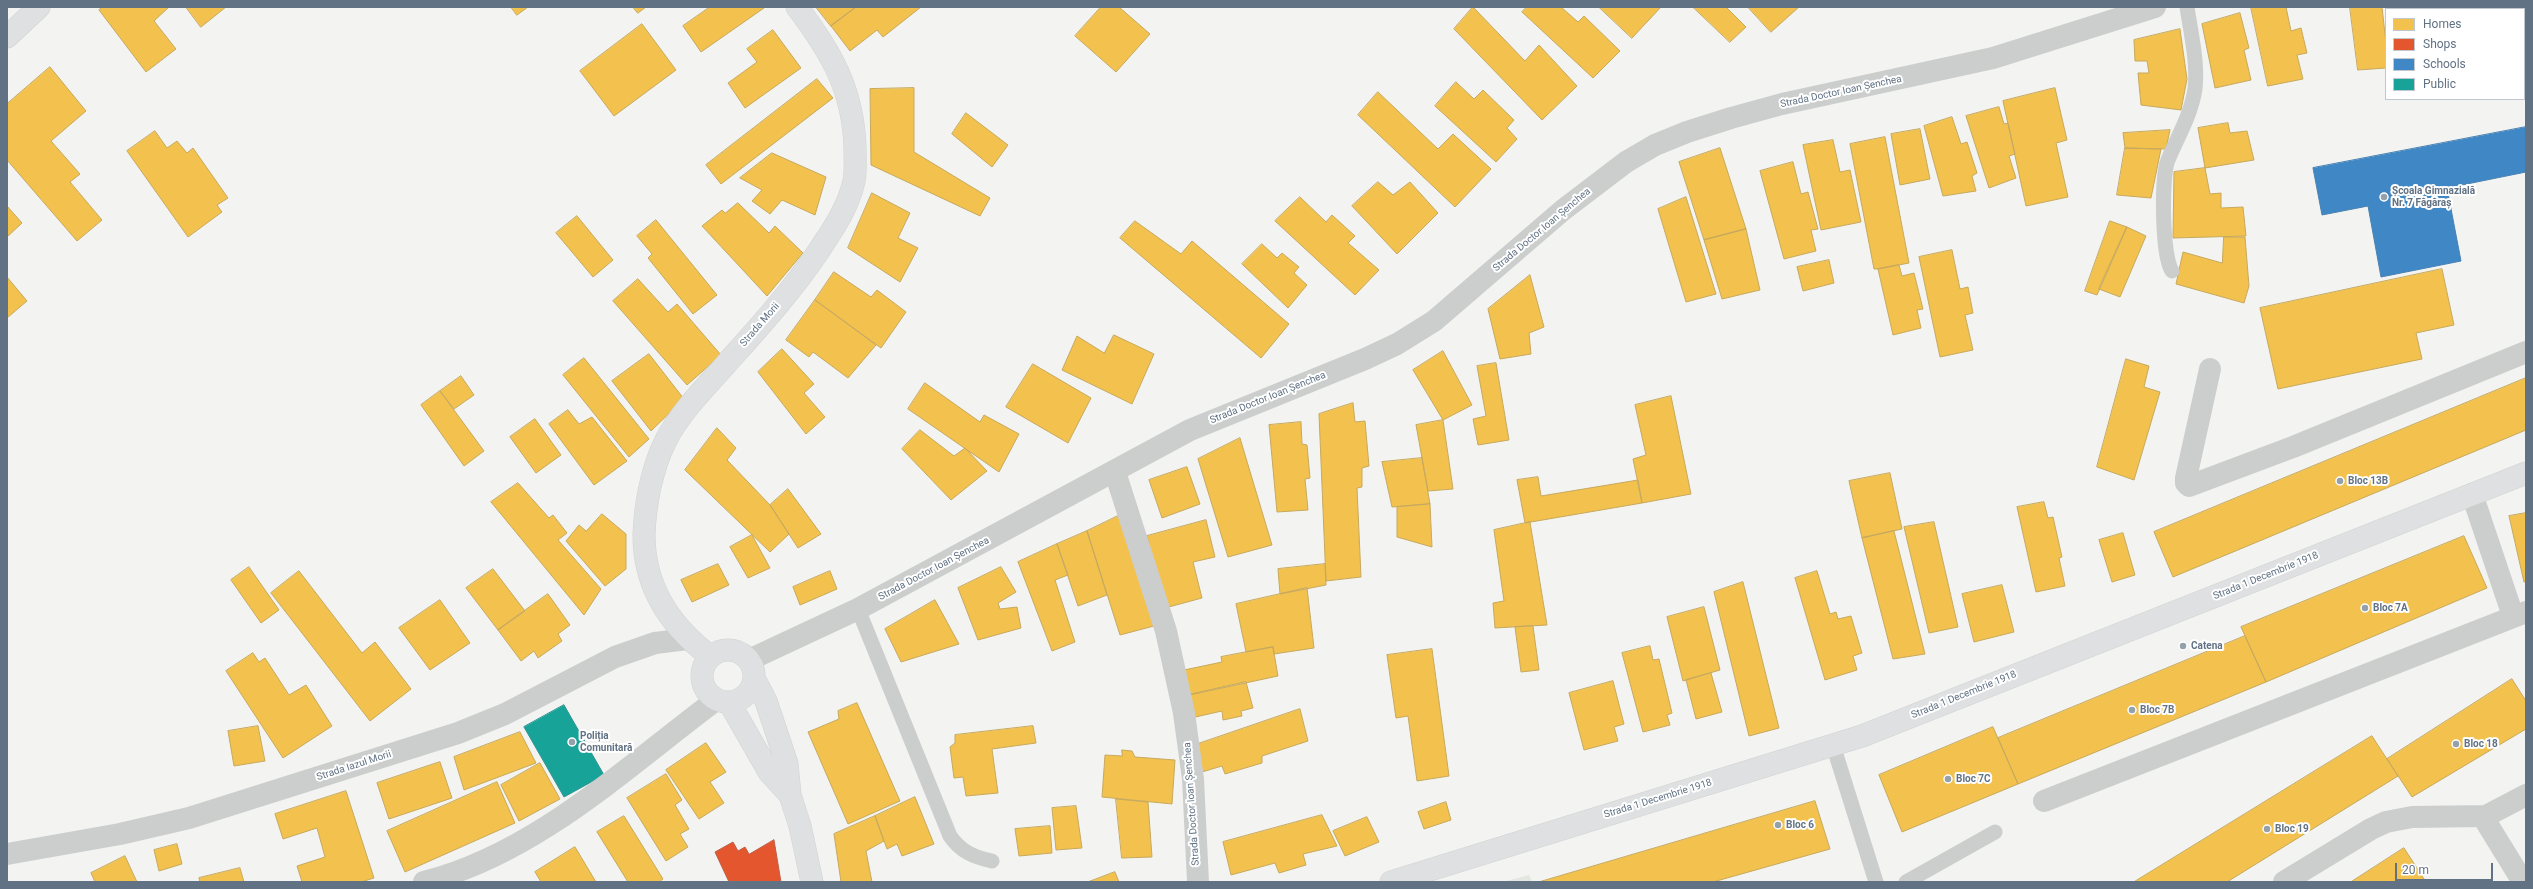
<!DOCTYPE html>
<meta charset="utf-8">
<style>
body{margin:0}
#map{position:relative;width:2533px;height:889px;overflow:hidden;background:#f3f4f1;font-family:Roboto,sans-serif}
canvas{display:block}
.frame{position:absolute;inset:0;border:8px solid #617284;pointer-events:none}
.legend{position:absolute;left:2385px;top:8px;width:140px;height:92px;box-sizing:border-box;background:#fff;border:1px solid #c0c7ce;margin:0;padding:5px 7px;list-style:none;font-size:12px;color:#617284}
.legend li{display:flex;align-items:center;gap:8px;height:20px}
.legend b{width:20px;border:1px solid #c0c7ce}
.scale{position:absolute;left:2395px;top:863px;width:98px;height:18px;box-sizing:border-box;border:2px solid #617284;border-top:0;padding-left:5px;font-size:12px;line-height:14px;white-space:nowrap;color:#617284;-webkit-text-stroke:3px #fff;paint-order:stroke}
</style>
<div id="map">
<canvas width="2533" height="889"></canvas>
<div class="frame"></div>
<ul class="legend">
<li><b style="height:11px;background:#f2c14e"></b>Homes</li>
<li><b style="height:11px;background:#e4572e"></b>Shops</li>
<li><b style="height:11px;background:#3f88c5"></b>Schools</li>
<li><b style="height:11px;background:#17a398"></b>Public</li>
</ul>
<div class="scale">20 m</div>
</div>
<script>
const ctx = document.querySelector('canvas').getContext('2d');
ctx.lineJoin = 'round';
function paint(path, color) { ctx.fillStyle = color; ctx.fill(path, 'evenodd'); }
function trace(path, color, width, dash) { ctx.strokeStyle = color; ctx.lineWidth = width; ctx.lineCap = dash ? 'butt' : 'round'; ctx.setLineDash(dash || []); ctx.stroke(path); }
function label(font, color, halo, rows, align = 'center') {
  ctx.font = font + ' Roboto,sans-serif'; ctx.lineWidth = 4; ctx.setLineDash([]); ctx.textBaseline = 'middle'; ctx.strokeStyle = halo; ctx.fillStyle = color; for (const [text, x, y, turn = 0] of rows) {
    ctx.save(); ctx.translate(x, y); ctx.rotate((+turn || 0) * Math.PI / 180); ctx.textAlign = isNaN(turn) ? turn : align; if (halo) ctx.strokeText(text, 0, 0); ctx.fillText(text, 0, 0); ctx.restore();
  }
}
paint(new Path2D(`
 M 1529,875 L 1532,882 L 1503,882 Z`), '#e2e7df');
const homes = new Path2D(`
 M 103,7 L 169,7 L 154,21 L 176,49 L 146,72 L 99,10 Z
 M 186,7 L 226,7 L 201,27 Z
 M 511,7 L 528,7 L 517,15 Z
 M 633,7 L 646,7 L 638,13 Z
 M 710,7 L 763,7 L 764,8 L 701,52 L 683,26 Z
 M 816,7 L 856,7 L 831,26 Z
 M 856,7 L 921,7 L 883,37 L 877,30 L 850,51 L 831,26 Z
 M 1101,7 L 1119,7 L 1150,34 L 1116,72 L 1075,36 Z
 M 1473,7 L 1525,61 L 1539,45 L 1577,86 L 1542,120 L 1454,29 Z
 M 1527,7 L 1561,7 L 1578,22 L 1584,16 L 1620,51 L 1593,78 L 1522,12 Z
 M 1599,7 L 1661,7 L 1632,38 Z
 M 1693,7 L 1726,7 L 1746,27 L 1730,42 Z
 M 1748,7 L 1799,7 L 1771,32 Z
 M 2251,7 L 2286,7 L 2291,31 L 2301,28 L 2307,53 L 2297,55 L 2303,79 L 2268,86 Z
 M 2350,7 L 2382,7 L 2386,43 L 2386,68 L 2358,70 Z
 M 2412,7 L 2441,7 L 2441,9 L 2412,9 Z
 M 2453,7 L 2489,7 L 2490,9 L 2453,9 Z
 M 2514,7 L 2526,7 L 2526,40 L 2524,41 L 2524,9 L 2514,9 Z
 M 2240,13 L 2249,48 L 2244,50 L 2251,80 L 2215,88 L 2202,24 Z
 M 642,24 L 676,70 L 614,116 L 580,71 Z
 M 2180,29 L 2187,79 L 2181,110 L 2141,105 L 2138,73 L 2149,73 L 2147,61 L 2135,61 L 2134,40 Z
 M 773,30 L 801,68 L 745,108 L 728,83 L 757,62 L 747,49 Z
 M 50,67 L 86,111 L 51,141 L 80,174 L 70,182 L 102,220 L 77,241 L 7,160 L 7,104 Z
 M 817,79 L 833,98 L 721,184 L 706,165 Z
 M 1456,82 L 1474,99 L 1483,90 L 1514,120 L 1507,128 L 1517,139 L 1496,162 L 1435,106 Z
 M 914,88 L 914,152 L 990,198 L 980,216 L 871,165 L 870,89 Z
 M 2055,88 L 2067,140 L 2056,143 L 2068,197 L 2026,206 L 2003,101 Z
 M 1378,92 L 1438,149 L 1453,134 L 1491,169 L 1455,207 L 1358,115 Z
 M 1999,107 L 2004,124 L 2008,123 L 2015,154 L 2009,156 L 2016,178 L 1989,188 L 1966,116 Z
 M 966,113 L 1008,145 L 992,167 L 952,134 Z
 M 1952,117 L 1961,144 L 1967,142 L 1977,173 L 1972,176 L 1976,191 L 1943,196 L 1924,126 Z
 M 2228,123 L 2230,133 L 2247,131 L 2254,160 L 2205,168 L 2198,128 Z
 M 1920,129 L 1930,179 L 1900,185 L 1891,134 Z
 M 2170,130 L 2166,149 L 2125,148 L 2123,133 Z
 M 155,131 L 167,148 L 177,141 L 187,153 L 193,148 L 228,198 L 217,205 L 222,212 L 188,237 L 127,151 Z
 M 1885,137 L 1909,263 L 1878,269 L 1874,269 L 1850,144 Z
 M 1833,140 L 1840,172 L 1850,170 L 1861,222 L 1821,230 L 1803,145 Z
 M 1720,148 L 1746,229 L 1704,240 L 1679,162 Z
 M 2125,148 L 2161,149 L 2151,198 L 2117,195 Z
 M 772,153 L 826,177 L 815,215 L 782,200 L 770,214 L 752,201 L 762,190 L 740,178 Z
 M 1793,162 L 1801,194 L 1808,192 L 1818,229 L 1811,230 L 1816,251 L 1784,259 L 1760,171 Z
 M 2205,168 L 2210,194 L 2221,193 L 2221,208 L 2243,207 L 2246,236 L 2173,238 L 2174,172 Z
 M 1378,182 L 1393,195 L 1410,182 L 1438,213 L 1397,254 L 1352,206 Z
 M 872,193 L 910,213 L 898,238 L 918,248 L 900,282 L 848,248 Z
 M 1300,197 L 1326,222 L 1332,215 L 1355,236 L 1348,243 L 1379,270 L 1355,295 L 1275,221 Z
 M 1686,197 L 1716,294 L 1686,302 L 1658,209 Z
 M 738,203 L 769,233 L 775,226 L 803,253 L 767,296 L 702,226 L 722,210 L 725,213 Z
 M 7,206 L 22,223 L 7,237 Z
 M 577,216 L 613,260 L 593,277 L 556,233 Z
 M 656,220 L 717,295 L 693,314 L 648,258 L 652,254 L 637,236 Z
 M 1135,221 L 1181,254 L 1192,241 L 1289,324 L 1261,358 L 1120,238 Z
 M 2110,221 L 2127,227 L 2097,295 L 2085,291 Z
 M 2127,227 L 2146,236 L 2120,297 L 2099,289 Z
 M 1746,229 L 1760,290 L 1722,299 L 1704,240 Z
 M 2224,237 L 2245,237 L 2249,286 L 2244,303 L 2176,284 L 2183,252 L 2222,263 Z
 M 1262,244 L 1277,258 L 1282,253 L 1299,267 L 1294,273 L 1307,285 L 1288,308 L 1242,264 Z
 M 1952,250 L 1960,289 L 1968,287 L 1973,313 L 1965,315 L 1973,350 L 1940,357 L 1919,257 Z
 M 1829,260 L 1834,283 L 1803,291 L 1797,267 Z
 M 1899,265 L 1902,276 L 1914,273 L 1923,309 L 1917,310 L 1921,328 L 1893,335 L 1878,269 Z
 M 2442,269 L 2454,325 L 2416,333 L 2422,359 L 2278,389 L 2260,308 Z
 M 834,272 L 871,297 L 877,290 L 906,312 L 881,348 L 815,300 Z
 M 1530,275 L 1544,327 L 1529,333 L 1531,354 L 1500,359 L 1488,309 Z
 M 7,277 L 27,301 L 7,318 Z
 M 638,279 L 668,312 L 677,304 L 721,355 L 687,385 L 613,301 Z
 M 815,300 L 876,345 L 848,378 L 813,352 L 809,357 L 786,340 Z
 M 1114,335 L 1154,354 L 1132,404 L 1062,370 L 1077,336 L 1104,353 Z
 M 782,349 L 814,384 L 804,393 L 825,417 L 806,434 L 758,372 Z
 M 1443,351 L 1472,405 L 1443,420 L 1413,370 Z
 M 649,354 L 684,399 L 651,431 L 612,381 Z
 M 584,358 L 649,439 L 629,457 L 563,375 Z
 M 2126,359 L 2149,366 L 2144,387 L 2160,392 L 2134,480 L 2097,467 Z
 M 1496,363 L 1509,440 L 1478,445 L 1473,419 L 1486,416 L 1477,366 Z
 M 1033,364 L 1091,398 L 1068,443 L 1006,407 Z
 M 461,376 L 474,395 L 454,409 L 440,391 Z
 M 2526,378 L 2526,430 L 2173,577 L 2154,532 Z
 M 925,383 L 980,422 L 984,415 L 1019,434 L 999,472 L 908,409 Z
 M 440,391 L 484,451 L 464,466 L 421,405 Z
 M 1671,396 L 1691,494 L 1642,503 L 1633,459 L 1646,455 L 1635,405 Z
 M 1353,403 L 1355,422 L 1365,421 L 1369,466 L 1362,468 L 1362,487 L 1357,488 L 1361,577 L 1326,581 L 1319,414 Z
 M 568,410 L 579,424 L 592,417 L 627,461 L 594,485 L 549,424 Z
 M 535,419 L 561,455 L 536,473 L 510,437 Z
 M 1443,420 L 1453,489 L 1428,491 L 1416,425 Z
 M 1301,422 L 1302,444 L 1307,445 L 1310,478 L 1305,479 L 1308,510 L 1277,512 L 1269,425 Z
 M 717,428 L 736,448 L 727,460 L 770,505 L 789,534 L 770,552 L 685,470 Z
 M 920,430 L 954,456 L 965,448 L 987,471 L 951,500 L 902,449 Z
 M 1240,438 L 1272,545 L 1228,557 L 1198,459 Z
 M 1422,458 L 1430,504 L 1392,507 L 1382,462 Z
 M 1187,467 L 1200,504 L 1162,518 L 1149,480 Z
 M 1890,473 L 1902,529 L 1862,538 L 1849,481 Z
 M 1538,477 L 1541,496 L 1638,480 L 1642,503 L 1525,523 L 1517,480 Z
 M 518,483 L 549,518 L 553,515 L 567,533 L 558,540 L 601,589 L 584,615 L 491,502 Z
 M 788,489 L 821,534 L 798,548 L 770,505 Z
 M 2044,502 L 2048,518 L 2053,517 L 2062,557 L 2059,558 L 2065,586 L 2036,592 L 2017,507 Z
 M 1430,504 L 1432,547 L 1397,537 L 1397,507 Z
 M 2526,513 L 2526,582 L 2524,582 L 2509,516 Z
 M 602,514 L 626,534 L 626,569 L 605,586 L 566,541 L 579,525 L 586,531 Z
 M 1120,515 L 1154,626 L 1120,635 L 1087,531 Z
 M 1206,520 L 1215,557 L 1193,562 L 1202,598 L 1165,608 L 1147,536 Z
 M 1530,522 L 1547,625 L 1495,628 L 1493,603 L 1504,601 L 1494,530 Z
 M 1934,522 L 1958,627 L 1929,633 L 1904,527 Z
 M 1087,531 L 1107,595 L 1078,606 L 1057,544 Z
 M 1894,531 L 1925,654 L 1893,659 L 1862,538 Z
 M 2123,533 L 2135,575 L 2112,582 L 2099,540 Z
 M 752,535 L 770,568 L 748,578 L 730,547 Z
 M 2464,536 L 2487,588 L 2266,682 L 2241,627 Z
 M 1057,544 L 1068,575 L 1055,580 L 1075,642 L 1052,651 L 1018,562 Z
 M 718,564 L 729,585 L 692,602 L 681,580 Z
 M 1325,564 L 1326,585 L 1280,594 L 1278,569 Z
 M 249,567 L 279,610 L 261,623 L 231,580 Z
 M 1001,567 L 1016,592 L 998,603 L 1000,609 L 1017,607 L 1021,628 L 978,640 L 958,588 Z
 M 493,569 L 525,611 L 498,630 L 466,588 Z
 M 299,571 L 362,653 L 375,642 L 411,689 L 370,721 L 271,593 Z
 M 830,571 L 837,589 L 800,605 L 793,587 Z
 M 1817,571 L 1830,614 L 1836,612 L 1838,619 L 1851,616 L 1862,653 L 1853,656 L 1857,670 L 1825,680 L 1795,578 Z
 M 1743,582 L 1779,728 L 1749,736 L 1714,592 Z
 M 2002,585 L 2014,632 L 1974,642 L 1962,594 Z
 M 1307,588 L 1314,648 L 1274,654 L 1273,647 L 1246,652 L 1236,604 Z
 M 548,594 L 570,625 L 558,634 L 562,641 L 538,658 L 534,651 L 521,661 L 498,630 Z
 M 440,600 L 470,643 L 430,670 L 399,628 Z
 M 935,600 L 959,644 L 901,662 L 885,629 Z
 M 1704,607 L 1720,670 L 1683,681 L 1667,617 Z
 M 1533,626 L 1539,670 L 1521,672 L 1515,627 Z
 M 2245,636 L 2266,682 L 2018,784 L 1998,738 Z
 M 1650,646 L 1653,660 L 1659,659 L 1672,713 L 1667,715 L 1670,725 L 1643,732 L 1622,653 Z
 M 1273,647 L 1278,676 L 1189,695 L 1184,670 L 1222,662 L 1221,657 Z
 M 1432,649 L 1449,776 L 1417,781 L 1408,716 L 1396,718 L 1387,655 Z
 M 253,653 L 259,662 L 265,658 L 289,695 L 306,685 L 332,726 L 283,758 L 226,671 Z
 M 1711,673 L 1722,712 L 1696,719 L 1686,680 Z
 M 2512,679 L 2526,701 L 2526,729 L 2412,797 L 2387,759 Z
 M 1613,681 L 1624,724 L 1614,727 L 1618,741 L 1584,750 L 1569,693 Z
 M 1246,682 L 1253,708 L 1241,711 L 1242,716 L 1223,720 L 1222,711 L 1191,718 L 1189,695 Z
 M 857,703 L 900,801 L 848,824 L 808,732 L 839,719 L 838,711 Z
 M 1300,709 L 1308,741 L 1262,756 L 1262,763 L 1225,774 L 1222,766 L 1202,772 L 1195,745 Z
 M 258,726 L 265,761 L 234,766 L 228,731 Z
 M 1033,726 L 1036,743 L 992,749 L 998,793 L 966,796 L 963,777 L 954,778 L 950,747 L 955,743 L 955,735 Z
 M 1993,727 L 2018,784 L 1902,832 L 1879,775 Z
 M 520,732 L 536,763 L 464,790 L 454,757 Z
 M 2372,736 L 2398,776 L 2227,882 L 2134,882 Z
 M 706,743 L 726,772 L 710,782 L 724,803 L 699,819 L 666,770 Z
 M 1122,750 L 1132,751 L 1135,757 L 1175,760 L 1172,804 L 1102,797 L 1105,755 L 1122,756 Z
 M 440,762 L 452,798 L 389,819 L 377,783 Z
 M 540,763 L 560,799 L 519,821 L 501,785 Z
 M 666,774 L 682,800 L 675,805 L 689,829 L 680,834 L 688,847 L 666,861 L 627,798 Z
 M 497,782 L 515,823 L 405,872 L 387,831 Z
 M 346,791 L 374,878 L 361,882 L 302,882 L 297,866 L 325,857 L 317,828 L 283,839 L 275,814 Z
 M 915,797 L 934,844 L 902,856 L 897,844 L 887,849 L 875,816 Z
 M 1116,799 L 1148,802 L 1152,857 L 1122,858 Z
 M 1815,801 L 1830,849 L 1713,882 L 1539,882 Z
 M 1446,802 L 1451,820 L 1424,829 L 1418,812 Z
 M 1076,806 L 1082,848 L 1056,850 L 1052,808 Z
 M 1322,815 L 1337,846 L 1303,854 L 1306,865 L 1279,873 L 1275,863 L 1231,875 L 1223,842 Z
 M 624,816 L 663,879 L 659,882 L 628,882 L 597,832 Z
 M 875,816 L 884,841 L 866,851 L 872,882 L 841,882 L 834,834 Z
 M 1367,817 L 1379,842 L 1345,856 L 1333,831 Z
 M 1050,826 L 1052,853 L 1019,856 L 1015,829 Z
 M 177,844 L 182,864 L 159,871 L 154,850 Z
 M 575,847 L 596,882 L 541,882 L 535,872 Z
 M 2404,848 L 2426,882 L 2351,882 Z
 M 125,856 L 137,882 L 95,882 L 91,873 Z
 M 240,868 L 244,882 L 200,882 L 199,878 Z
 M 1115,872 L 1119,882 L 1088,882 Z`);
paint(homes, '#f2c14e');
trace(homes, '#c6a95e', 1);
const shops = new Path2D(`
 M 774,840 L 781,882 L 729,882 L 715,852 L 733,842 L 738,851 L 745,847 L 749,854 Z`);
paint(shops, '#e4572e');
trace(shops, '#bd5f48', 1);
const schools = new Path2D(`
 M 2526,127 L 2526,172 L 2447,188 L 2461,261 L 2381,277 L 2368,206 L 2322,215 L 2313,168 Z`);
paint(schools, '#3f88c5');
trace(schools, '#4981b2', 1);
const public = new Path2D(`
 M 564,705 L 604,775 L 564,797 L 524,727 Z`);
paint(public, '#17a398');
trace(public, '#2d9492', 1);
const secondary = new Path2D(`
 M 7,37 L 39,7
 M702 676a26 26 0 1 1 52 0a26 26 0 1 1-52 0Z
 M 710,656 C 670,626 644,587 644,535 C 645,504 652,468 666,440 C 681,411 706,387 727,363 C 759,327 791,292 818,252 C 833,229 848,208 854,181 C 856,171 855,158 855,147 C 853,89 831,52 797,7
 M 754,678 L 766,701 L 787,764 L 790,795 L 800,826 L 812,882
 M 729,702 L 769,772 L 790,795
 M 1391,882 L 1862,736 L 2526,473`);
trace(secondary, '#d1d2d2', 23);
trace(new Path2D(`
 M 2172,271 C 2162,257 2161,177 2168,160 C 2178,136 2191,115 2195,89 C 2198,62 2191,34 2187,7
 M 858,609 L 950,836 C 961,852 974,857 992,861
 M 1833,745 L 1876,882
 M 1906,882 L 1995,832`), '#cccece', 15);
trace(new Path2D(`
 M 2210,369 L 2186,478 L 2186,483 L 2189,486 L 2293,447 L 2526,352
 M 1115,472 L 1166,631 L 1184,713 L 1193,779 L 1198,882
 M 2472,494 L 2513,616
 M 749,660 L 858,609 L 1190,430 L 1365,359 L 1397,344 L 1434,321 L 1563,210 L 1626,162 L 1655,145 L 1687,132 L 1731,118 L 1782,104 L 1993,58 L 2155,7
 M 2044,801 L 2526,612
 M 2483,817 L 2523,882
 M 7,854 L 120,834 L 189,818 L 458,733 L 505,714 L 615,657 L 655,643 L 688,639
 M 424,882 C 535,854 625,768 716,700
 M 2284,882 L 2371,829 L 2386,822 L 2412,817 L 2486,816 L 2526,795`), '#cccece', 22);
trace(secondary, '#dfe0e1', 22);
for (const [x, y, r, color] of [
 [2384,197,4,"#94a0aa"],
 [2340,481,4,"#94a0aa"],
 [2365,608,4,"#94a0aa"],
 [2183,646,4,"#94a0aa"],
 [2132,710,4,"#94a0aa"],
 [572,742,4,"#94a0aa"],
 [2456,744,4,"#94a0aa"],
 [1948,779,4,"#94a0aa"],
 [1778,825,4,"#94a0aa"],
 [2267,829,4,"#94a0aa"]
]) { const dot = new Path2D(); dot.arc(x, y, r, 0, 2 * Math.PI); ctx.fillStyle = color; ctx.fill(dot); trace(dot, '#fff', 1.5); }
label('10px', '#617284', '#fff', [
 ["Strada Doctor Ioan Șenchea",1841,92,-12],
 ["Strada Doctor Ioan Șenchea",1542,230,-40],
 ["Strada Morii",760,325,-49],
 ["Strada Doctor Ioan Șenchea",1268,398,-22],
 ["Strada Doctor Ioan Șenchea",934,569,-28],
 ["Strada 1 Decembrie 1918",2266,576,-22],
 ["Strada 1 Decembrie 1918",1964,695,-22],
 ["Strada Iazul Morii",354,766,-18],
 ["Strada 1 Decembrie 1918",1658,799,-17],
 ["Strada Doctor Ioan Șenchea",1192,804,-94]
]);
label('bold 10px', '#617284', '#fff', [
 ["Școala Gimnazială",2392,191],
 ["Nr. 7 Făgăraș",2392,203],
 ["Bloc 13B",2348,481],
 ["Bloc 7A",2373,608],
 ["Catena",2191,646],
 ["Bloc 7B",2140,710],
 ["Poliția",580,736],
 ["Comunitară",580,748],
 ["Bloc 18",2464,744],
 ["Bloc 7C",1956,779],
 ["Bloc 6",1786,825],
 ["Bloc 19",2275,829]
], 'left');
</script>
